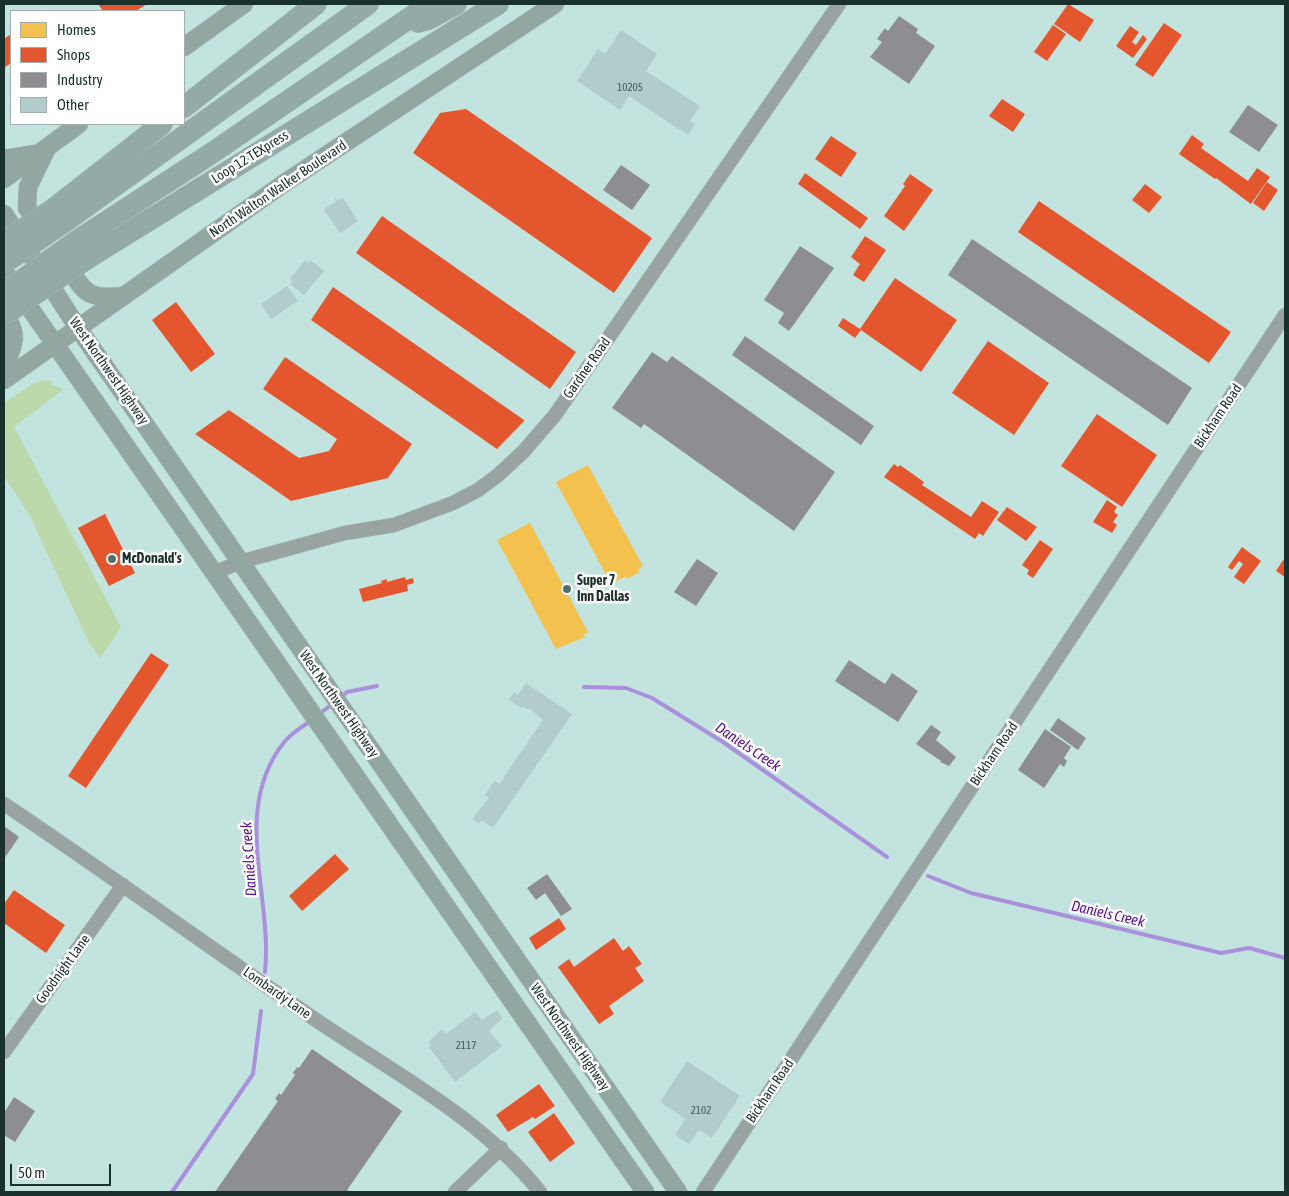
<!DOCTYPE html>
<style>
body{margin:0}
#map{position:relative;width:1289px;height:1196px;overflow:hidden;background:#c2e3de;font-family:"Asap Condensed",sans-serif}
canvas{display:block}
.frame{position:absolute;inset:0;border:5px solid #19312d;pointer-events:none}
.legend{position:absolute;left:10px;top:10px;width:175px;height:115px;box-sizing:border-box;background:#fff;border:1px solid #a3adab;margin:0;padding:6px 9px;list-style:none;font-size:15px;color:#19312d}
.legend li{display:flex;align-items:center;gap:10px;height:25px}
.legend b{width:25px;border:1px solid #a3adab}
.scale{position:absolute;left:10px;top:1164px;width:101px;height:22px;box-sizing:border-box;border:2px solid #19312d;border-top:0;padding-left:6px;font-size:15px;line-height:18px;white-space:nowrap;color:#19312d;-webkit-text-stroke:4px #fff;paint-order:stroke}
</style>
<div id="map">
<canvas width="1289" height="1196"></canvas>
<div class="frame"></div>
<ul class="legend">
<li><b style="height:14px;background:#f2c14e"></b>Homes</li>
<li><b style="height:14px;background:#e4572e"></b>Shops</li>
<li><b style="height:14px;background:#8d8d92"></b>Industry</li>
<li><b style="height:14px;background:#b2cccb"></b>Other</li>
</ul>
<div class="scale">50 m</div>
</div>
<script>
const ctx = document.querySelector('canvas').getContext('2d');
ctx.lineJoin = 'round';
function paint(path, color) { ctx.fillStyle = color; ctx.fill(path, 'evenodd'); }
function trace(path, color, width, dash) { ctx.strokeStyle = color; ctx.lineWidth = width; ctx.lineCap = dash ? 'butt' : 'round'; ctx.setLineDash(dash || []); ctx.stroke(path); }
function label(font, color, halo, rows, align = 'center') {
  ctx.font = font + ' "Asap Condensed",sans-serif'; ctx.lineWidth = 5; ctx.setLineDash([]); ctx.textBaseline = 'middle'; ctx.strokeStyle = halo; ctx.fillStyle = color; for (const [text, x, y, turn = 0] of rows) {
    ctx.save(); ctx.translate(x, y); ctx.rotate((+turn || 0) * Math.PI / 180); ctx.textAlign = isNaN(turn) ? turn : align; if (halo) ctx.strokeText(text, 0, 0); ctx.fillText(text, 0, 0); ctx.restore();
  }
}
paint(new Path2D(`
 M 44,381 L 52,381 L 52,385 L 64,389 L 14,427 L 121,627 L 100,658 L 89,643 L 30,516 L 4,476 L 4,403 L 34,383 Z`), '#bcd9ab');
paint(new Path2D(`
 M 588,465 L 643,566 L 638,569 L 640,572 L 627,579 L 626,576 L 611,584 L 556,482 Z
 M 530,523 L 588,632 L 584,634 L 585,637 L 556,649 L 497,540 Z`), '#f2c14e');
paint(new Path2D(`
 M 98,4 L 147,4 L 136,11 L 103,11 Z
 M 1068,4 L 1094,20 L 1080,42 L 1054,24 Z
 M 1164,23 L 1182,35 L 1153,77 L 1135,65 Z
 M 1053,25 L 1066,34 L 1047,61 L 1034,52 Z
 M 1130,26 L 1139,32 L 1132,42 L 1136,45 L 1143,35 L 1147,39 L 1133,58 L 1116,46 Z
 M 11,34 L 11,63 L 4,68 L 4,39 Z
 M 1002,99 L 1025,114 L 1013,132 L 989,116 Z
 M 466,109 L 652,238 L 614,293 L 413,153 L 440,113 Z
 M 1192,135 L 1204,144 L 1201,148 L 1248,181 L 1257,168 L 1270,177 L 1251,204 L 1216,178 L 1215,179 L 1179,154 Z
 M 831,136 L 857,153 L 841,177 L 815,159 Z
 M 805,173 L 868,218 L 860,229 L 798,184 Z
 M 910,174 L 933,190 L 904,231 L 884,216 L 905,186 L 903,184 Z
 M 1267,182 L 1278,190 L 1264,211 L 1253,203 Z
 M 1145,184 L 1162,197 L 1149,213 L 1132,200 Z
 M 1039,201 L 1231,332 L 1209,363 L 1018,232 Z
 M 382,216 L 576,352 L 550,389 L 356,253 Z
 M 865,236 L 886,250 L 864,282 L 853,275 L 860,264 L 851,257 Z
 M 895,278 L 957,320 L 921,372 L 861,330 L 855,338 L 838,326 L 843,318 L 860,329 Z
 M 333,287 L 524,420 L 525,420 L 497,449 L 311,320 Z
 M 176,302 L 215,354 L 191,372 L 152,320 Z
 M 988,341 L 1049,383 L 1014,435 L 952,393 Z
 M 285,357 L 412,444 L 388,478 L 291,501 L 195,434 L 229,410 L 299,458 L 329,451 L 337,439 L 263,389 Z
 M 1097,414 L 1157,455 L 1122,507 L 1061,466 Z
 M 894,464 L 898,467 L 900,465 L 924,482 L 922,485 L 971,517 L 982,501 L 999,512 L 983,536 L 979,533 L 975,539 L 884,477 Z
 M 1107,500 L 1117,507 L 1114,512 L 1118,515 L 1113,522 L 1117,525 L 1112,533 L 1093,522 Z
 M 1007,507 L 1037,527 L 1026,541 L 997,520 Z
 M 105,514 L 135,573 L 109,586 L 78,528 Z
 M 1040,540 L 1053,549 L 1033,578 L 1027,574 L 1029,570 L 1022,565 Z
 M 1242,547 L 1261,561 L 1244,584 L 1234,577 L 1243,564 L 1239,561 L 1232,570 L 1228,567 Z
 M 1283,560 L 1285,562 L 1285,577 L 1276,571 Z
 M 405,577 L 406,580 L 413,578 L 414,583 L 407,585 L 408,591 L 363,602 L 359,589 L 382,583 L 381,581 L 387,579 L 387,582 Z
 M 151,653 L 169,665 L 86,788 L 68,776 Z
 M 335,854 L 349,869 L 302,911 L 289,896 Z
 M 14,890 L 65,925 L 46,953 L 4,923 L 4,904 Z
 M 559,918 L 566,929 L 536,950 L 529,938 Z
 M 614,938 L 623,951 L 629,946 L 642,964 L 635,968 L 644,981 L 609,1006 L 614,1014 L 599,1024 L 558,967 L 569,959 L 574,967 Z
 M 539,1084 L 555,1106 L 535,1119 L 533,1117 L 508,1132 L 496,1115 Z
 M 554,1113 L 575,1143 L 550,1162 L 528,1132 Z`), '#e4572e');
paint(new Path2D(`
 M 899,16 L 918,29 L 916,33 L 935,46 L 909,84 L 870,57 L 882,42 L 877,39 L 885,28 L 888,31 Z
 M 1248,105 L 1278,125 L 1259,152 L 1229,132 Z
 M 621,165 L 650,185 L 632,210 L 603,190 Z
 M 972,239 L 1192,388 L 1168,425 L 948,275 Z
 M 800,246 L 834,268 L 789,331 L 778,323 L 784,313 L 764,300 Z
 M 745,336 L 874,426 L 861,445 L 732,355 Z
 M 652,352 L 667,362 L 672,356 L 835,472 L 794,531 L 644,424 L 641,428 L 612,408 Z
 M 697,559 L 718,573 L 696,606 L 674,592 Z
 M 849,660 L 885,684 L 892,673 L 918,691 L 898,722 L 835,681 Z
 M 1058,718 L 1086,738 L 1078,750 L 1050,730 Z
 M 931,725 L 941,732 L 936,740 L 956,757 L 949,766 L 940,762 L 941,761 L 916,744 Z
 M 1045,729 L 1071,747 L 1064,758 L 1067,761 L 1064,767 L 1060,764 L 1044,788 L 1018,770 Z
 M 4,826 L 19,837 L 4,859 Z
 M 547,874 L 572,909 L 561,916 L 545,893 L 536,900 L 527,888 Z
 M 312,1049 L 402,1111 L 347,1190 L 351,1192 L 215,1192 L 278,1101 L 275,1099 L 279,1093 L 281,1095 L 295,1075 L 293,1073 L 297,1067 L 299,1068 Z
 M 14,1097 L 35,1111 L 15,1142 L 4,1135 L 4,1113 Z`), '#8d8d92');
trace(new Path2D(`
 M 584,687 L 626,688 L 652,698 L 723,742 L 887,857
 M 341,697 L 347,692 L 377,686
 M 319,714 L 334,703
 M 928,876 L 971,893 L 1221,953 L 1249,948 L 1285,958
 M 265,972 C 273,895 230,809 285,741 C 292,733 303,726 312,720
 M 172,1192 L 253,1074 L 261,1011`), '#a990da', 4);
paint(new Path2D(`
 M 621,30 L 657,54 L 646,71 L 700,106 L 690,121 L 695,124 L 688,135 L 629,96 L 620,110 L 577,81 L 598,49 L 605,54 Z
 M 334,197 L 338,201 L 343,198 L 358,221 L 340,233 L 324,210 L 325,208 L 336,202 Z
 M 305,260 L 308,263 L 310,260 L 324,271 L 304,295 L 290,284 L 293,281 L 290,279 Z
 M 287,286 L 298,301 L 271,319 L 261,304 Z
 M 526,683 L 572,714 L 493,828 L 481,820 L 479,824 L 472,819 L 489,798 L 485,795 L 492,784 L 495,781 L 499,784 L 543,720 L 529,708 L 527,709 L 522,706 L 521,708 L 509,700 L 514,692 L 518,695 Z
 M 497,1010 L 503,1018 L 489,1031 L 502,1046 L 455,1082 L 429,1047 L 431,1045 L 428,1042 L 442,1029 L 446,1034 L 475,1012 L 482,1020 Z
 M 687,1061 L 740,1096 L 712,1138 L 699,1130 L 689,1144 L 675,1135 L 685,1119 L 660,1102 Z`), '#b2cccb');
const minor = new Path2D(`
 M 214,573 L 240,562 L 345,533 L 394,525 L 453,503 L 478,490 L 497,476 L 523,452 L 555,415 L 839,4
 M 4,804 C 110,875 213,950 319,1022 C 396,1074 481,1118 540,1192
 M 4,1052 L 123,885
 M 455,1192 L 501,1148
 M 703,1192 L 1285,315`);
const major = new Path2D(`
 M 184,47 L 244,4
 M 4,159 L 34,154
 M 4,179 L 79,124
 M 4,214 L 78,328 L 678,1192
 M 43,230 L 27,208 L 28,187 L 47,148
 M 63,260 C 85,291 83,300 124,296
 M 4,271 L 645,1192
 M 4,313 C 20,335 14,344 4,367
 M 4,380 L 283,184 L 555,4`);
const highway = new Path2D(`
 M 418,22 L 429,19 L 456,4
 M 184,107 L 316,4
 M 52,210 L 162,124
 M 63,223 L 368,4
 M 75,242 L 212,153 L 430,4
 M 88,258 L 498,4`);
trace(minor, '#a6c0bc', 15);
trace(major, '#a6c0bc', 19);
trace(highway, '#a6c0bc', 22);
trace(minor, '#98a3a2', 14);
trace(major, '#92a6a2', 18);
trace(highway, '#93aaa7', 21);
const highwayBridge = new Path2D(`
 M 4,242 L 52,210
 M 4,263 L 63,223
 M 4,293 L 75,242
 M 4,315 L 88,258`);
trace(highwayBridge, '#a6c0bc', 22, []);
trace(highwayBridge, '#93aaa7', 21);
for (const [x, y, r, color] of [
 [112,559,5,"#546f6b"],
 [567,589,5,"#546f6b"]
]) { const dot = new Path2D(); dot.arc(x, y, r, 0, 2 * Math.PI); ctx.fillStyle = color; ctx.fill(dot); trace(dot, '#fff', 2); }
label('11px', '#405855', null, [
 ["10205",630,88],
 ["2117",466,1046],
 ["2102",701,1111]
]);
label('14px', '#19312d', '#fff', [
 ["Loop 12 TEXpress",250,157,-32],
 ["North Walton Walker Boulevard",278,189,-34],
 ["Gardner Road",587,368,-55],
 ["West Northwest Highway",109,371,55],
 ["Bickham Road",1218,416,-56],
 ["West Northwest Highway",339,704,55],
 ["Bickham Road",994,754,-56],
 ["Goodnight Lane",63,969,-54],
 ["Lombardy Lane",277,993,35],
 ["West Northwest Highway",570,1037,55],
 ["Bickham Road",770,1091,-56]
]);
label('bold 14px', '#19312d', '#fff', [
 ["McDonald's",122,559],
 ["Super 7",577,581],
 ["Inn Dallas",577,597]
], 'left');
label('italic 15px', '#5d1098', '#fff', [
 ["Daniels Creek",748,747,34],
 ["Daniels Creek",249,859,-94],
 ["Daniels Creek",1108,914,13]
]);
</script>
